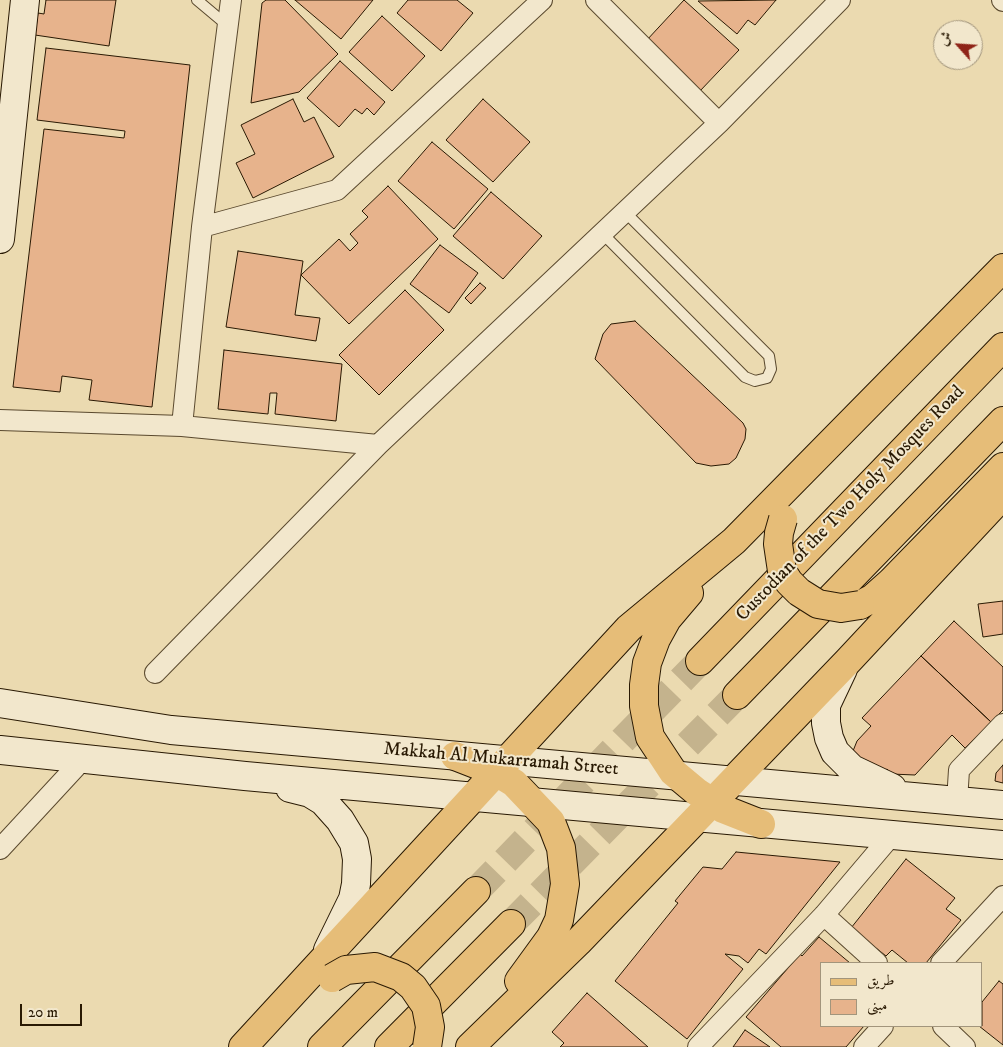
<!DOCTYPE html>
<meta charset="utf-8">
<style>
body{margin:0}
#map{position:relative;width:1003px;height:1047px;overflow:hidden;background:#ebdab0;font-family:"IM FELL DW Pica",Amiri,serif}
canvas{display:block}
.legend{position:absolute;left:820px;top:962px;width:162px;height:65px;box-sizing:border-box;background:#f2e7cc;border:1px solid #a2957c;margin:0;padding:6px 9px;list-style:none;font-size:15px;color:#291903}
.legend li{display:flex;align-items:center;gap:10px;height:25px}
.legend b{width:25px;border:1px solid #a2957c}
.north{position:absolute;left:933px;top:20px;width:50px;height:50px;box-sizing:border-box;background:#f2e7cc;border:1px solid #a2957c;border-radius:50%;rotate:296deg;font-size:14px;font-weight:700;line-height:20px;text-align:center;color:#291903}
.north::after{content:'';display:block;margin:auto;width:18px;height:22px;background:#8f2418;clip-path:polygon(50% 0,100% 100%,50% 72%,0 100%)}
.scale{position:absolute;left:20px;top:1004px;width:62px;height:22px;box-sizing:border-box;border:2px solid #291903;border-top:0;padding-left:6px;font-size:15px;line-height:18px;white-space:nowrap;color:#291903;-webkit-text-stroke:4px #f2e7cc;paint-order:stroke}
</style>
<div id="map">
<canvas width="1003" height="1047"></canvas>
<ul class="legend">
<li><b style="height:6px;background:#e6bd78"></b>طريق</li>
<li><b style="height:14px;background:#e7b38c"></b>مبنى</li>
</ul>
<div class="north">ش</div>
<div class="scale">20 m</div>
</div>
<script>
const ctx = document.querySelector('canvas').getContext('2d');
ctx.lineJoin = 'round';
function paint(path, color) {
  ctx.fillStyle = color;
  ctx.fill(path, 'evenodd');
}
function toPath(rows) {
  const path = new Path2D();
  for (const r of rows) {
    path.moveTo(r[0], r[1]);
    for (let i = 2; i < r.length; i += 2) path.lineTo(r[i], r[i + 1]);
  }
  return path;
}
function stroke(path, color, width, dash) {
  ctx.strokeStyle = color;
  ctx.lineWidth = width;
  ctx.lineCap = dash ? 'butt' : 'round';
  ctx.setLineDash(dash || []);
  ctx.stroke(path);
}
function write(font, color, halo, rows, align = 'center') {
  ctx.font = font + ' "IM FELL DW Pica",serif';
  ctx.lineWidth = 4;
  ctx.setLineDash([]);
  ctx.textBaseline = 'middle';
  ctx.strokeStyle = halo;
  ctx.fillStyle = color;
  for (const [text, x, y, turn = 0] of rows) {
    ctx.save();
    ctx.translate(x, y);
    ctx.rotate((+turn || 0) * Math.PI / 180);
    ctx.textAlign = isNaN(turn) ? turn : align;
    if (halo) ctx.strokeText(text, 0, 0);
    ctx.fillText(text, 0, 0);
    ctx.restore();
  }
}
const building = toPath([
 [46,0,116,0,109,46,35,35,38,13,44,14,46,0],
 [266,0,285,0,338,54,299,92,251,103,262,3,266,0],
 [295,0,373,0,341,39,295,0],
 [408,0,457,0,473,13,441,51,397,13,408,0],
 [684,0,739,50,699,92,646,41,684,0],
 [776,0,755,25,748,20,737,34,698,1,776,0],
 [382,16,425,56,392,91,349,52,382,16],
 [46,48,190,65,152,407,89,400,92,380,62,376,60,392,13,387,44,129,124,138,125,131,37,120,46,48],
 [340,61,385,102,374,115,367,108,362,114,355,109,339,127,307,98,340,61],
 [293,99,304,122,314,117,334,157,253,198,236,163,255,154,241,125,293,99],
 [483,99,530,142,493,182,446,140,483,99],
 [432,142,488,189,454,229,398,181,432,142],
 [388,186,438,239,349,324,301,275,339,239,350,251,358,243,350,234,368,217,362,211,388,186],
 [491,192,542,236,503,279,453,236,491,192],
 [440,245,478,273,449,313,410,284,440,245],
 [238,251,303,261,295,315,320,318,316,341,226,327,238,251],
 [480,283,486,288,471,304,465,298,480,283],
 [405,290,444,330,379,395,339,355,405,290],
 [635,321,743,423,746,429,745,439,736,458,729,464,711,466,696,463,595,359,603,334,611,324,635,321],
 [224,350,342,364,336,421,275,414,277,393,270,393,268,414,218,409,224,350],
 [1003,601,1003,634,983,637,978,604,1003,601],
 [954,621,1003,667,1003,710,991,722,921,656,954,621],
 [921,656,991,722,965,748,952,735,915,775,891,774,887,769,882,773,851,756,857,741,871,726,862,718,921,656],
 [1003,765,1003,783,995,781,996,773,1003,765],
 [736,852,840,862,766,954,759,949,748,963,739,956,725,954,743,969,687,1039,615,981,678,903,675,901,703,867,722,869,736,852],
 [906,859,955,898,946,909,961,920,926,963,908,963,892,950,886,956,851,928,906,859],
 [819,937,850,963,822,963,822,1026,864,1026,846,1047,781,1047,746,1017,800,954,802,956,819,937],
 [999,981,1003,984,1003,1045,979,1026,982,1026,982,1002,999,981],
 [587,993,648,1047,560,1047,564,1043,552,1032,587,993],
 [745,1030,770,1047,733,1047,745,1030]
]);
const highwayTunnel = toPath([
 [476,891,700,661],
 [511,924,737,695]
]);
const lane = toPath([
 [197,0,228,26],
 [602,233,745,377,755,381,767,378,771,369,769,356,625,212]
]);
const street = toPath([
 [596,0,719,123],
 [1002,0,1003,1],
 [202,227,337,190,542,0],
 [0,420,182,426,378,445,719,123,840,0],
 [182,426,202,227,231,0],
 [155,673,378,445],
 [957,801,959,770,1003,724],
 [0,849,85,757],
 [824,915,877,963],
 [941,963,1003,896],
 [943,1026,965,1047],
 [698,1047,824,915,891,836],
 [864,1047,883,1026]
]);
const secondary = toPath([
 [0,239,25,0],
 [843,669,826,705,826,723,829,738,835,752,852,769,892,788],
 [0,703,171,730,1003,805],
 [0,750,245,776,1003,845],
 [290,788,310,793,323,801,340,820,354,843,357,859,356,884,353,899,328,950]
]);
const primary = toPath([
 [689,593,667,619,656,639,647,663,644,685,644,706,650,737,673,772,697,792,723,809,761,824],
 [860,605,873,598,891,582,1003,467],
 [455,756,496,772,514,783,551,822,561,848,565,884,559,920,551,937,519,981],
 [243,1047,629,628,734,541,1003,268],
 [470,1047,578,942,848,661,1003,495]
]);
const highway = toPath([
 [700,661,1003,347],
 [737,695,1003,421],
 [322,1047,476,891],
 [389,1047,511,924]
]);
const primaryBridge = toPath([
 [783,519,779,533,778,544,782,571,789,582,799,592,818,604,841,608,860,605],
 [332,978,346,970,375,967,401,977,413,987,426,1006,430,1027,427,1047]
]);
const streetNames = [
 ["Custodian of the Two Holy Mosques Road",851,504,-46],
 ["Makkah Al Mukarramah Street",501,760,5]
];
paint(building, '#e7b38c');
stroke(building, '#291903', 1);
stroke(highwayTunnel, '#c4b38d', 28, [28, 14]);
stroke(lane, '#5a492e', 12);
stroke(street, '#5a492e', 22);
stroke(secondary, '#291903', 30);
stroke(primary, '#291903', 30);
stroke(highway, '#291903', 30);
stroke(lane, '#f2e7cc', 10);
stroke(street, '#f2e7cc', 20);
stroke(secondary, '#f2e7cc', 28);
stroke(primary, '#e6bd78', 28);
stroke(highway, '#e6bd78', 28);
stroke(primaryBridge, '#291903', 30, []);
stroke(primaryBridge, '#e6bd78', 28);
write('19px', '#291903', '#f2e7cc', streetNames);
</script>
